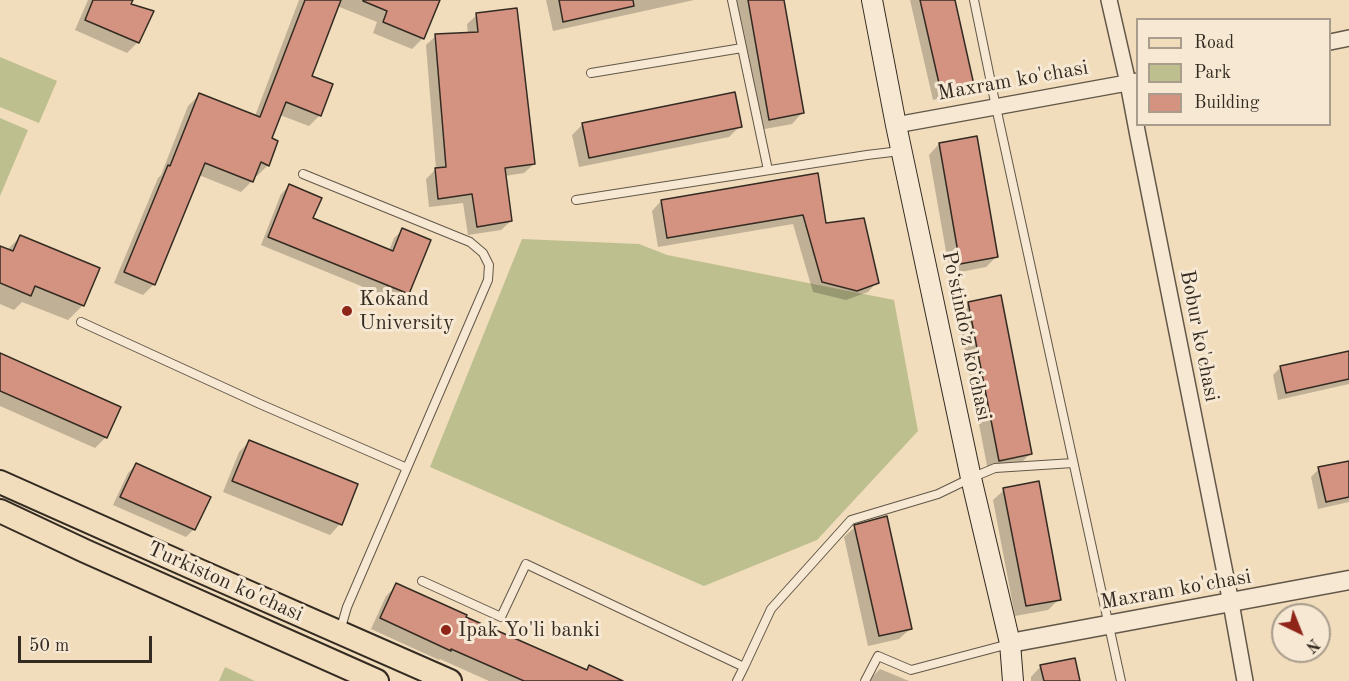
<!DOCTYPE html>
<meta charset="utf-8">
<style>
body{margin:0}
#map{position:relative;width:1349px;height:681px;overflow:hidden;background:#f1dcbc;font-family:"Old Standard TT",serif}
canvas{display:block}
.legend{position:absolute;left:1136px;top:18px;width:195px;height:108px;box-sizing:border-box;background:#f6e8d3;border:2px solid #a89c8c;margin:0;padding:8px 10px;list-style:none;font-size:18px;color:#332b21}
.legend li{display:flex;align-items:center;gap:12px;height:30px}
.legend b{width:30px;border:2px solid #a89c8c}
.north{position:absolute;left:1271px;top:603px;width:60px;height:60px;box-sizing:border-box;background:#f6e8d3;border:2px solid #a89c8c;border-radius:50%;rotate:137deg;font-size:16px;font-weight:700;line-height:24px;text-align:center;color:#332b21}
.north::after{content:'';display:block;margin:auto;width:21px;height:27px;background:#8f2418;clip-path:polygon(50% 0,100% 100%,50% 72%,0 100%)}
.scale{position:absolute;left:18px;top:636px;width:134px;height:27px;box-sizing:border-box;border:3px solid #332b21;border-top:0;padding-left:8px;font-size:18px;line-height:21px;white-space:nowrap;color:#332b21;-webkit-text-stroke:4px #f6e8d3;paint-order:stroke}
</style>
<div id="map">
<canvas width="1349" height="681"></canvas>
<ul class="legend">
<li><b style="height:8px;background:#f1dcbc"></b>Road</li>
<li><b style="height:16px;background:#bebf8e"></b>Park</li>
<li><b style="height:16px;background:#d39380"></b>Building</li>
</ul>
<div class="north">N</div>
<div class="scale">50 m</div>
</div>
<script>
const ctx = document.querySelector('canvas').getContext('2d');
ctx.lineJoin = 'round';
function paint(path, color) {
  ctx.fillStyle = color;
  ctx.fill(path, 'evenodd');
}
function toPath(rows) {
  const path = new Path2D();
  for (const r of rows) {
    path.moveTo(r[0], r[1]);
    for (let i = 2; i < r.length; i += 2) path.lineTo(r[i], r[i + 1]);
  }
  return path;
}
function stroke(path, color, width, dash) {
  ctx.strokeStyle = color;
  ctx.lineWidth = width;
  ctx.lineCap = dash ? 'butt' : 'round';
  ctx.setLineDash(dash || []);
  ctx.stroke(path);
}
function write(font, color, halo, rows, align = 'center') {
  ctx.font = font + ' "Old Standard TT",serif';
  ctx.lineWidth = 6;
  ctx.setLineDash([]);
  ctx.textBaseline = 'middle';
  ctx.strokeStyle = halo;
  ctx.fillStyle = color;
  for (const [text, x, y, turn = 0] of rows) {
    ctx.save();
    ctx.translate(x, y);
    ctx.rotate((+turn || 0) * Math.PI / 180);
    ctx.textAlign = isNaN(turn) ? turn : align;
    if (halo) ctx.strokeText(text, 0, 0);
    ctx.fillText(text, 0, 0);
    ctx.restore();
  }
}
const green = toPath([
 [0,57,57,81,39,123,0,107],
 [0,118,28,130,0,196],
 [522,239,639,244,667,255,894,300,918,431,817,540,704,586,430,467],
 [225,667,255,681,219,681]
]);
const shadow = toPath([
 [88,0,131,0,129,5,152,12,138,42,127,53,75,30],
 [299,0,435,0,423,38,412,49,373,33,377,22,337,6,310,76,320,115,309,126,280,115,270,139,268,165,257,176,254,175,252,181,241,192,199,175,154,284,143,295,114,283,158,178,161,175,188,106,199,95,255,116],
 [546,0,694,0,553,31],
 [736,0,782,0,802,113,792,124,759,130],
 [910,0,953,0,973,84,965,92,933,100],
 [477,15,534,164,524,173,505,176,511,221,501,230,468,235,463,203,429,207,426,179,436,169,426,45,436,36,468,34,467,24],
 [583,124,740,126,729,137,579,167,572,135],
 [939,144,997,256,986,267,950,274,929,155],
 [817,175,825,225,877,282,868,292,846,300,813,292,793,224,658,247,652,211,661,201],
 [289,186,311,219,389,251,394,238,403,230,408,293,400,302,261,245,281,194],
 [20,237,83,305,68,320,22,302,14,310,0,304,0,247,7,250],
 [968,303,1030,454,1020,464,988,471,958,314],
 [1349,352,1349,384,1278,400,1273,375,1281,367],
 [0,355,119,408,105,438,95,448,0,406],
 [249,442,357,485,340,524,330,535,223,492,239,452],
 [1349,462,1349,502,1318,509,1311,477,1319,469],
 [136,465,194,529,186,537,113,505,128,473],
 [1004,490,1059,599,1048,610,1015,616,993,500],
 [855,527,910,629,899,639,868,646,844,537],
 [397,585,464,617,585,671,589,667,620,681,489,681,440,659,439,660,371,629,386,596],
 [1041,666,1078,681,1031,681,1031,677],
 [880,669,909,681,868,681]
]);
const building = toPath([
 [93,0,133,0,131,4,154,11,139,43,85,20,93,0],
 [305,0,341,0,312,76,333,84,321,116,286,102,272,138,278,141,269,166,261,162,253,182,205,163,155,285,124,272,168,165,170,166,199,93,260,117,305,0],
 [363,0,440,0,424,39,383,22,387,11,363,1,363,0],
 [559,0,633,0,634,6,563,22,559,0],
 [748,0,784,0,804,113,769,120,748,0],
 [920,0,955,0,974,85,941,92,920,0],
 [517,8,535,164,505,168,512,221,477,227,472,194,438,199,435,168,446,167,435,34,478,32,476,13,517,8],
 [735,92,742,127,589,158,582,123,735,92],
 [977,136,998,257,960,264,939,143,977,136],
 [818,173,826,223,864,218,879,283,857,291,822,282,803,215,667,238,661,200,818,173],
 [289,184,322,198,313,218,393,251,402,228,431,240,409,294,268,237,289,184],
 [20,235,100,268,84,306,35,286,31,296,0,283,0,246,13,251,20,235],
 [1001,295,1032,454,999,461,968,302,1001,295],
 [1349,351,1349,379,1286,393,1280,366,1349,351],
 [0,353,121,407,107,438,0,391,0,353],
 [249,440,358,484,342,525,232,481,249,440],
 [1349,461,1349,497,1326,502,1318,467,1349,461],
 [136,463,211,497,195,530,120,497,136,463],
 [1039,481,1061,600,1026,606,1003,488,1039,481],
 [887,516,912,629,879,636,854,525,887,516],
 [396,583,467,615,466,617,587,670,589,665,623,681,524,681,451,649,451,651,380,618,396,583],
 [1075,658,1080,681,1044,681,1040,665,1075,658]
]);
const service = toPath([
 [732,0,768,170],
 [974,0,996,107,1121,681],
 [591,73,742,48],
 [303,174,470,242,483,253,489,265,488,280,347,607,340,631],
 [576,200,867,155,900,151],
 [81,322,260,404,407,468],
 [422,581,501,617,526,564,744,667,771,609,851,520,938,494,971,478,995,468,1073,463],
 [737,681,744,667],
 [865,681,878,656,911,670,1009,644]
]);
const minor = toPath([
 [1109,0,1128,83,1138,136,1231,603,1245,681],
 [1330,42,1349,38],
 [896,125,1138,81]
]);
const tertiary = toPath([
 [1010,643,1349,580]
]);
const secondary = toPath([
 [872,0,896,125,971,478,1010,643,1013,681]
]);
const primary = toPath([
 [0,482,193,568,450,681],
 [0,511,85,551,377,681]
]);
const markers = [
 [347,311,6,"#8f2418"],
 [446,630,6,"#8f2418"]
];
const streetNames = [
 ["Maxram ko'chasi",1013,81,-10],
 ["Poʻstindoʻz koʻchasi",966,336,78],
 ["Bobur ko'chasi",1199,336,79],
 ["Turkiston ko'chasi",225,582,24],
 ["Maxram ko'chasi",1176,590,-10]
];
const poiNames = [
 ["Kokand",359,299],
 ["University",359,323],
 ["Ipak Yo'li banki",458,630]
];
paint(green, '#bebf8e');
paint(shadow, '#0003');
paint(building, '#d39380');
stroke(building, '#332b21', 1.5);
stroke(service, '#625748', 10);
stroke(minor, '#625748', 18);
stroke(tertiary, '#625748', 21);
stroke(secondary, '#332b21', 22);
stroke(primary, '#332b21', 26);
stroke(service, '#f6e8d3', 8);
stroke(minor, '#f6e8d3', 15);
stroke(tertiary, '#f6e8d3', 18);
stroke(secondary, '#f6e8d3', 20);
stroke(primary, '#f1dcbc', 22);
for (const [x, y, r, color] of markers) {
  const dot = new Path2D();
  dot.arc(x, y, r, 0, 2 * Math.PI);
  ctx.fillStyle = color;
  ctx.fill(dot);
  stroke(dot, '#f6e8d3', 2);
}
write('21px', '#332b21', '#f6e8d3', streetNames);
write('21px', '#332b21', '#f6e8d3', poiNames, 'left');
</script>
